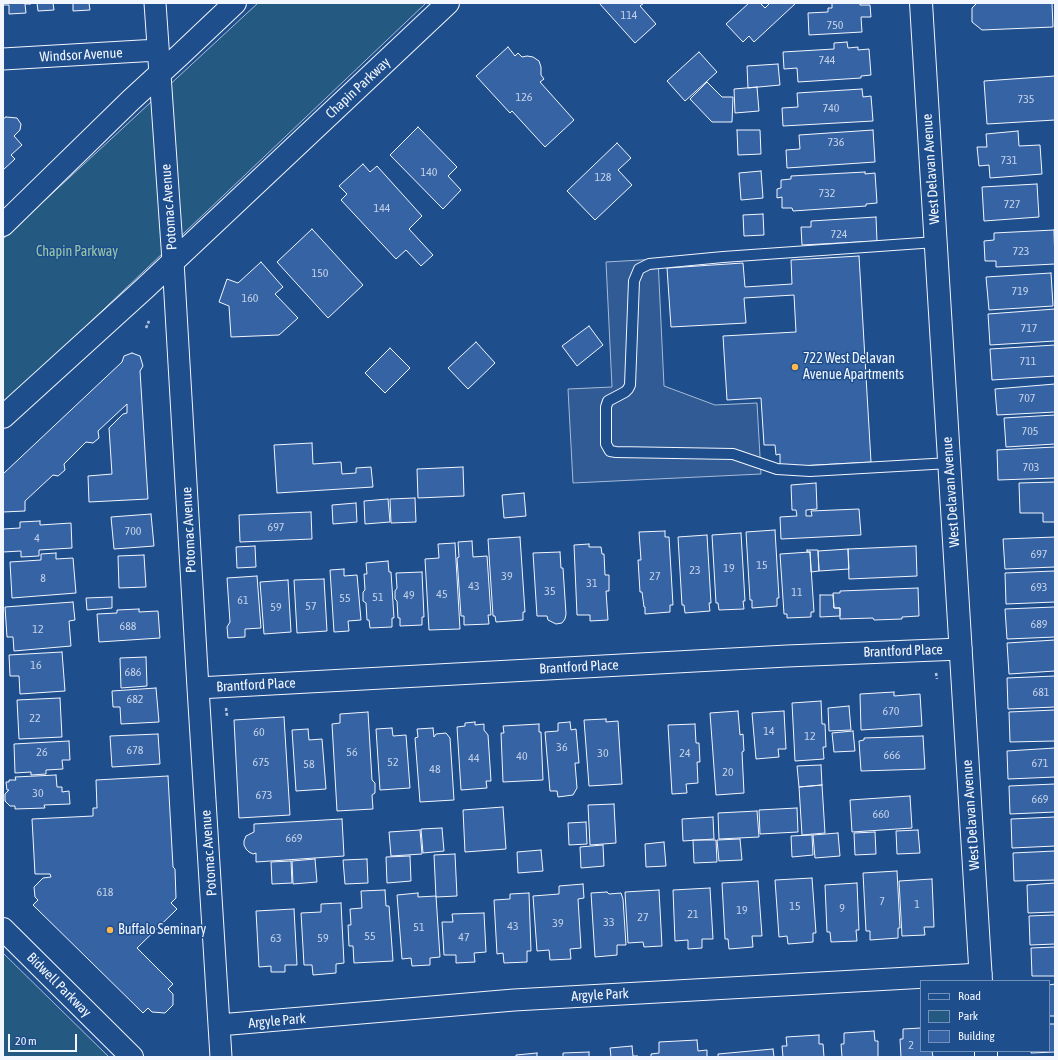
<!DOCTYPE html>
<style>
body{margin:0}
#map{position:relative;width:1058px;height:1060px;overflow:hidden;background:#1f4e8c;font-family:"Asap Condensed",sans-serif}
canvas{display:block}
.frame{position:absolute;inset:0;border:4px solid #f2f6ff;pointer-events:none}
.legend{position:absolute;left:920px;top:980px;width:130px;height:72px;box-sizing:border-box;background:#1f4e8c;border:1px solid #7391ba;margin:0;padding:5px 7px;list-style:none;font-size:12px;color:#f2f6ff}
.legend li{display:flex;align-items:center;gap:8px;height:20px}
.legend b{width:20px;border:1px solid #7391ba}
.scale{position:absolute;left:8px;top:1034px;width:69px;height:18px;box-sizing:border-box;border:2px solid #f2f6ff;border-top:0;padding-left:5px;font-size:12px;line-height:14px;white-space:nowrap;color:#f2f6ff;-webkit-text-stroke:3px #1f4e8c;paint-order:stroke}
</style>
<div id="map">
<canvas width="1058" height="1060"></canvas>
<div class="frame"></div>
<ul class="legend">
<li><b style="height:5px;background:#1f4e8c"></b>Road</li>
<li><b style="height:11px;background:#245a82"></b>Park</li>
<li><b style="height:11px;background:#3563a3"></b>Building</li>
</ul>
<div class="scale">20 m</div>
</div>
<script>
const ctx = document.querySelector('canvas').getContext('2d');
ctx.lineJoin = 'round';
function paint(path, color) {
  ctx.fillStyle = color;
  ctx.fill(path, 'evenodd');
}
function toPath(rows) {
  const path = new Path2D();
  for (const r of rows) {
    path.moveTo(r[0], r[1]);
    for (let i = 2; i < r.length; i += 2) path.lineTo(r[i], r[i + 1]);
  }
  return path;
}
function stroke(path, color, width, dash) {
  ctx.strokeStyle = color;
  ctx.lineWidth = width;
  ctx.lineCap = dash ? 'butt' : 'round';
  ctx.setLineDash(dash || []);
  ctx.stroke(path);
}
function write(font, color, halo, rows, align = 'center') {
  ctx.font = font + ' "Asap Condensed",sans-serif';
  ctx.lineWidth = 3;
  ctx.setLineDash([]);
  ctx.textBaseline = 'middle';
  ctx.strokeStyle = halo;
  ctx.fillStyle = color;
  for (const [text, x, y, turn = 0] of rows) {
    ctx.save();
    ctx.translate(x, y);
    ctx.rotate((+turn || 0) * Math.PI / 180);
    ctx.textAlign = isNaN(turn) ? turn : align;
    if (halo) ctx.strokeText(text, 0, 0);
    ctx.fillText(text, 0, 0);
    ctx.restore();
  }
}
const green = toPath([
 [258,3,426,3,3,405,3,239,258,3],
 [3,953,109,1057,3,1057,3,953]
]);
const parking = toPath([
 [658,259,664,386,715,405,757,403,761,474,573,483,568,389,612,387,606,262,658,259]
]);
const building = toPath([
 [3,3,31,3,31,4,25,4,26,13,9,14,9,5,3,5,3,3],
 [35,3,53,3,54,10,38,11,37,3,35,3],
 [71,3,89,3,90,10,73,11,73,3,71,3],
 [599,3,644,3,640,6,656,24,635,43,599,3],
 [749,3,760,3,765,8,770,3,796,3,754,42,749,36,743,42,726,24,749,3],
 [832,3,860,3,860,5,870,5,871,17,861,17,862,32,809,35,808,13,828,12,828,8,832,8,832,3],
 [977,3,1052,3,1053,27,982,30,972,22,972,8,977,3],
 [847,42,848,48,858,47,858,50,869,49,871,75,861,76,861,78,798,82,797,68,784,69,783,52,834,49,834,43,847,42],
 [508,47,515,56,518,53,522,57,527,56,533,57,539,61,541,67,541,75,544,79,540,82,574,120,545,147,512,111,510,113,476,76,508,47],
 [699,52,717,72,685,101,667,81,699,52],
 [778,64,780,85,748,88,747,66,778,64],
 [1055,76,1055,120,987,124,984,81,1055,76],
 [707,82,722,97,733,97,732,122,712,122,690,99,707,82],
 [757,87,759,111,735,113,734,89,757,87],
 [862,89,863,97,871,96,873,121,783,126,782,108,798,107,797,93,862,89],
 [6,117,17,118,21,124,20,130,14,136,22,145,11,155,15,159,3,170,3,119,6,117],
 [418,127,457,167,448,176,461,190,443,209,390,155,418,127],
 [737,130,760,130,761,154,738,155,737,130],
 [873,130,875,162,787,168,786,150,800,149,799,135,873,130],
 [1018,131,1019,146,1040,145,1042,174,990,178,989,165,979,166,977,147,987,147,986,134,1018,131],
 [617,143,631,158,618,170,632,185,595,220,567,191,617,143],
 [363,164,370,172,377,166,422,216,409,229,433,255,421,266,406,250,396,259,341,200,347,194,339,186,363,164],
 [761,171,763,198,741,200,739,173,761,171],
 [865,172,865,174,875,173,877,203,866,204,866,206,793,211,792,208,782,208,782,197,777,198,777,189,781,188,781,180,791,179,791,176,865,172],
 [1037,184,1039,217,984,221,982,187,1037,184],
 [763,214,764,235,744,236,743,215,763,214],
 [876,217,877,241,802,245,801,227,811,227,811,221,876,217],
 [312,229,363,285,328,318,277,262,312,229],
 [1054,230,1055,264,996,267,996,261,985,261,984,241,994,240,994,233,1054,230],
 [859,256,871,462,780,467,780,454,776,455,775,445,764,445,761,398,727,400,723,336,796,332,794,295,744,298,746,323,671,327,667,268,743,263,745,287,792,284,791,260,859,256],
 [261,262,283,287,275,294,298,318,279,335,231,337,229,306,219,302,227,279,238,283,261,262],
 [1051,273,1053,306,989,310,986,277,1051,273],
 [1055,309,1055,341,990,345,988,314,1055,309],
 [589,326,603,345,577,366,562,346,589,326],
 [476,342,495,363,468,389,448,368,476,342],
 [1055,345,1055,376,992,380,990,349,1055,345],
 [390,348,410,368,385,393,365,373,390,348],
 [132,353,140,356,143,366,140,371,148,499,89,502,88,476,112,474,109,428,123,414,127,413,127,404,98,431,99,438,93,443,86,442,64,464,65,470,58,476,53,475,25,501,25,511,3,512,3,474,122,362,124,356,132,353],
 [1055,384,1055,412,997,415,995,389,1055,384],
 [1055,415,1055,444,1006,447,1004,418,1055,415],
 [312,443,313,464,341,462,342,474,356,473,356,468,371,467,373,487,277,493,274,445,312,443],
 [1055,447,1055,478,998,480,997,450,1055,447],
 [463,467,464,496,418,498,417,469,463,467],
 [1055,482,1055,522,1043,522,1043,513,1020,513,1019,483,1055,482],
 [816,483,817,509,806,510,806,516,812,516,811,511,859,509,861,535,781,539,780,517,797,516,796,510,792,510,791,485,816,483],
 [524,493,526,516,504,518,502,495,524,493],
 [415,498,416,522,391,523,390,499,415,498],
 [388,499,390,522,365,524,364,501,388,499],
 [356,503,357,522,333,524,332,505,356,503],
 [311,512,312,539,240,542,239,515,311,512],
 [151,514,154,546,114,549,111,517,151,514],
 [40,521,40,525,71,523,72,548,39,550,39,556,21,557,21,551,3,552,3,529,20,528,20,522,40,521],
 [775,530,779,598,777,598,777,606,752,608,752,600,750,600,746,532,775,530],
 [665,531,665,537,669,537,673,605,670,605,670,612,645,614,645,607,644,607,642,592,640,592,638,560,641,560,639,532,665,531],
 [741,533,745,601,743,601,744,609,719,610,718,603,716,603,712,535,741,533],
 [707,535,711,603,709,603,710,611,685,613,684,605,682,605,678,537,707,535],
 [520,537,525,612,523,612,523,620,496,622,495,616,493,616,488,539,520,537],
 [1055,537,1055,567,1005,569,1003,539,1055,537],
 [472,541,473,557,487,556,491,615,488,615,489,624,464,625,464,616,461,616,457,558,459,557,458,542,472,541],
 [455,543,460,629,429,630,425,559,439,558,438,544,455,543],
 [589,544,589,547,601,547,602,554,604,554,605,575,609,575,609,591,606,591,608,620,590,621,590,615,577,615,574,545,589,544],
 [255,546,256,567,237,568,236,547,255,546],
 [916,546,917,576,849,579,848,549,916,546],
 [848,549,849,569,819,571,818,551,848,549],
 [807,550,818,550,819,571,811,572,810,552,807,552,807,550],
 [560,552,561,568,563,568,566,614,565,619,562,623,556,624,548,620,547,616,537,616,533,553,560,552],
 [810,552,814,612,811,612,811,617,787,618,787,614,784,614,780,554,810,552],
 [56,553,56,559,73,558,76,593,12,598,10,562,41,560,41,554,56,553],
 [144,555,146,587,119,588,118,556,144,555],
 [388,561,389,572,391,572,394,618,392,618,392,627,370,628,369,620,367,620,366,603,363,601,363,592,365,590,364,574,367,574,366,563,388,561],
 [344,569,344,576,357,575,361,620,348,621,349,631,334,632,330,570,344,569],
 [1055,571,1055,602,1006,604,1005,573,1055,571],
 [422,572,424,617,422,617,422,625,400,626,400,618,398,618,397,601,395,599,395,591,397,588,396,573,422,572],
 [257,576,261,628,245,629,245,637,228,638,227,627,230,622,227,578,257,576],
 [324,579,327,631,297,633,294,580,324,579],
 [288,580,291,632,264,634,260,582,288,580],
 [918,588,919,616,902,617,902,619,874,620,873,618,840,619,840,608,834,608,833,593,840,593,840,591,918,588],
 [820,595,833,595,834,608,840,608,840,616,820,617,820,595],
 [112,597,112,608,87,610,86,598,112,597],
 [73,602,75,620,69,621,71,646,14,651,13,637,7,637,5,607,73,602],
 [1055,607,1055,637,1007,639,1005,609,1055,607],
 [139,609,139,612,158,611,160,638,99,642,97,614,117,613,117,610,139,609],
 [1055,640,1055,671,1009,674,1007,643,1055,640],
 [62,652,65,691,20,694,19,676,10,676,9,655,62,652],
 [146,657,147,686,121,688,120,658,146,657],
 [1055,676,1055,707,1008,709,1007,678,1055,676],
 [156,688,159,722,121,724,120,707,113,707,112,691,156,688],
 [894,692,894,696,920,694,922,726,861,730,860,694,894,692],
 [60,698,62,737,19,739,17,700,60,698],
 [821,701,822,724,825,724,826,747,823,747,824,759,795,761,792,703,821,701],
 [849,706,851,730,829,731,828,708,849,706],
 [1055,710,1055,741,1010,742,1009,712,1055,710],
 [738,711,740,735,743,734,744,751,742,752,744,793,716,795,710,713,738,711],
 [784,711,786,749,778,749,779,757,756,759,752,713,784,711],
 [368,712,372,780,375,783,375,793,372,795,373,809,337,811,332,724,340,723,340,714,368,712],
 [284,717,290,815,239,818,234,720,284,717],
 [606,719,606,722,618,721,622,784,589,786,584,720,606,719],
 [475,722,475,725,484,724,484,730,488,735,491,781,486,781,487,788,461,790,457,727,465,726,465,723,475,722],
 [570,722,571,730,576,729,579,763,575,763,577,788,573,795,558,797,557,791,550,791,545,732,558,731,558,723,570,722],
 [539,724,539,732,541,732,543,780,503,782,501,733,504,733,503,726,539,724],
 [695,724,696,743,699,743,700,762,697,762,698,783,686,784,687,793,672,794,668,725,695,724],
 [392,728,393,736,406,735,410,788,380,790,376,729,392,728],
 [433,728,434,737,436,734,446,733,450,738,454,800,420,802,415,738,418,737,417,729,433,728],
 [308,729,309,740,322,739,326,789,296,791,292,730,308,729],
 [853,731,855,751,834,752,832,733,853,731],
 [158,734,160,764,112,767,110,736,158,734],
 [923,736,925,769,861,771,859,741,864,740,864,738,923,736],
 [69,741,70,760,62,760,63,769,46,770,46,774,31,775,31,772,15,773,14,744,69,741],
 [1055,748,1055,777,1008,779,1007,751,1055,748],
 [821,765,822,785,799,787,797,766,821,765],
 [56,775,57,787,62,787,62,792,69,791,70,804,44,805,45,808,15,809,15,806,10,806,5,801,5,794,9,790,7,790,6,782,9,782,9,780,16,780,15,777,56,775],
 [168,776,173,867,175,869,176,898,171,903,177,909,137,948,173,984,168,989,173,994,173,1005,165,1013,152,1012,148,1008,143,1013,33,905,38,900,35,897,34,887,43,878,51,877,50,874,35,874,32,819,93,816,93,808,97,808,96,780,168,776],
 [1055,784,1055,812,1010,814,1009,786,1055,784],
 [822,785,825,833,802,835,799,787,822,785],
 [910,796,912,828,852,832,850,800,910,796],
 [614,804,616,843,590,845,588,805,614,804],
 [503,807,506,849,465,852,463,810,503,807],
 [797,808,798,832,760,834,759,810,797,808],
 [757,811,759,837,719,839,718,813,757,811],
 [713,817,714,839,683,841,682,819,713,817],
 [1055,817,1055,846,1012,848,1011,819,1055,817],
 [342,819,344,856,256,862,256,853,253,854,249,852,246,849,244,845,244,841,246,836,254,832,254,824,342,819],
 [586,822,587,844,569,845,568,823,586,822],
 [442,828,444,851,423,853,421,829,442,828],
 [420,830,422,854,391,856,389,832,420,830],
 [918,830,920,853,897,854,896,831,918,830],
 [875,832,876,854,855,855,854,833,875,832],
 [838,833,840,856,815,858,813,835,838,833],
 [812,835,813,855,792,857,791,836,812,835],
 [740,839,742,860,719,861,717,840,740,839],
 [693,840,716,840,717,862,694,863,693,840],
 [664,842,666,866,646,867,645,844,664,842],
 [603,845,604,866,581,868,580,847,603,845],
 [541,850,543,871,518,873,517,852,541,850],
 [1055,851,1055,880,1014,881,1013,853,1055,851],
 [455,854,457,896,436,897,434,855,455,854],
 [410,856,411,881,387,883,386,857,410,856],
 [315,859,317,882,293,884,292,861,315,859],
 [367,859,368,883,345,884,343,860,367,859],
 [291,861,292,883,272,884,271,862,291,861],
 [897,871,900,928,898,928,898,938,870,940,870,931,866,931,863,873,897,871],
 [812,878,816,933,813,933,813,942,788,944,787,936,779,937,775,880,812,878],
 [932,879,934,927,924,927,925,935,902,936,899,881,932,879],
 [758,881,762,936,752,936,753,947,729,949,728,939,725,939,722,883,758,881],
 [857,883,859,930,856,930,857,941,831,942,830,932,827,932,825,885,857,883],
 [1055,883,1055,912,1028,913,1027,885,1055,883],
 [583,884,584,898,578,899,581,948,570,949,571,959,550,960,549,950,537,951,533,896,559,894,559,886,583,884],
 [710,888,713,939,702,939,702,948,688,949,688,940,675,941,673,890,710,888],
 [385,890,386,906,389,906,393,961,354,963,353,946,349,946,348,925,351,925,350,909,362,908,361,891,385,890],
 [659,890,662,946,644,947,643,942,628,943,625,892,659,890],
 [607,892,609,894,621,893,623,899,626,945,617,945,617,955,595,957,591,893,607,892],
 [418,893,418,897,436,896,440,957,430,958,430,965,412,966,411,958,402,959,397,895,418,893],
 [529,893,531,951,527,951,527,962,504,963,503,953,497,954,494,900,510,899,510,894,529,893],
 [341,903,344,963,336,964,336,973,313,975,312,965,304,965,301,913,321,912,321,904,341,903],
 [294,909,297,965,285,965,285,972,271,972,271,966,259,967,256,911,294,909],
 [484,913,486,952,474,953,475,962,456,963,456,955,444,955,442,922,453,922,452,914,484,913],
 [1055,915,1055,944,1030,945,1029,916,1055,915],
 [1055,947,1055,976,1032,976,1031,948,1055,947],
 [1055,984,1055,1016,1049,1016,1049,985,1055,984],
 [1049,1024,1055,1024,1055,1052,1031,1053,1031,1051,1049,1051,1049,1024],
 [921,1028,921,1051,932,1051,933,1057,901,1057,900,1039,903,1039,903,1029,921,1028],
 [874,1031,875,1041,878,1041,878,1057,842,1057,841,1044,844,1044,844,1033,874,1031],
 [819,1035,819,1044,823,1044,824,1057,783,1057,782,1046,787,1046,786,1037,819,1035],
 [697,1040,698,1051,707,1050,707,1057,651,1057,651,1054,659,1053,659,1042,697,1040],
 [632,1046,633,1056,638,1056,638,1057,611,1057,610,1048,632,1046],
 [773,1049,774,1057,718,1057,718,1054,773,1049],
 [589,1052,589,1057,563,1057,563,1053,589,1052],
 [537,1053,537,1057,516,1057,516,1055,537,1053]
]);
const path = toPath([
 [146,328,149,321],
 [936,673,937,679],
 [226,708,227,716]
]);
const service = toPath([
 [936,242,723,257,649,264,639,269,634,281,630,385,628,389,625,392,608,401,606,407,606,444,610,451,616,452,733,454,777,469,810,471,950,463]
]);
const minor = toPath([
 [155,3,173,261,198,688,221,1057],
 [3,59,158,50],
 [198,688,787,656,961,649],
 [219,1025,514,1000,981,974]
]);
const tertiary = toPath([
 [921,3,981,981],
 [3,225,131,100,180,55,235,3],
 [3,417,145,288,448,3],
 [3,929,132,1057],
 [986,1051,986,1057]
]);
const markers = [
 [795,367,4,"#ffb74d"],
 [110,930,4,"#ffb74d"]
];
const numberNames = [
 ["114",629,15],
 ["750",835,25],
 ["744",827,60],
 ["126",524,97],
 ["735",1026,99],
 ["740",831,108],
 ["736",836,142],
 ["731",1009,160],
 ["140",429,172],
 ["128",603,177],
 ["732",827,193],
 ["727",1012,204],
 ["144",382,208],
 ["724",839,234],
 ["723",1021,251],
 ["150",320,273],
 ["719",1020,291],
 ["160",250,298],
 ["717",1029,328],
 ["711",1028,361],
 ["707",1027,398],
 ["705",1030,431],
 ["703",1031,467],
 ["697",276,527],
 ["700",133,531],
 ["4",37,538],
 ["697",1039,554],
 ["15",762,565],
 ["19",729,568],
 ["23",695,570],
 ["39",507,576],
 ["27",655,576],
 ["8",43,578],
 ["31",592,583],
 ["43",474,586],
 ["693",1039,587],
 ["35",550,591],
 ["11",797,592],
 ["45",442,594],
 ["49",409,595],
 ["51",378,597],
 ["55",345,598],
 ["61",243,600],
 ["57",311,606],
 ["59",276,607],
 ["689",1039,624],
 ["688",128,626],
 ["12",38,629],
 ["16",36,665],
 ["686",133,672],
 ["681",1041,692],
 ["682",135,699],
 ["670",891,711],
 ["22",35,718],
 ["14",769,731],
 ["60",259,732],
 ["12",810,736],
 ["36",562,747],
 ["678",135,750],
 ["26",42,752],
 ["56",352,752],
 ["30",603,753],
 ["24",685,753],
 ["666",892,755],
 ["40",522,756],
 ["44",474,758],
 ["675",261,762],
 ["52",393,762],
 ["671",1040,763],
 ["58",309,764],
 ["48",435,769],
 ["20",728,772],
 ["30",38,793],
 ["673",264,795],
 ["669",1040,799],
 ["660",881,814],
 ["669",294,838],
 ["618",105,892],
 ["7",882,901],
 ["1",917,904],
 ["15",795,906],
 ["9",842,908],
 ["19",742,910],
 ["21",693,914],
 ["27",643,917],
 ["33",609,922],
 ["39",558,923],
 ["43",513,926],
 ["51",419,927],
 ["55",370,936],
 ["47",464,937],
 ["63",276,938],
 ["59",323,938],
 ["2",911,1045]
];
const streetNames = [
 ["Windsor Avenue",81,55,-3],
 ["Chapin Parkway",358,88,-43],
 ["West Delavan Avenue",931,169,-94],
 ["Potomac Avenue",169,207,-94],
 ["West Delavan Avenue",951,492,-94],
 ["Potomac Avenue",189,530,-93],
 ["Brantford Place",903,651,-2],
 ["Brantford Place",579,667,-3],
 ["Brantford Place",256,685,-3],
 ["West Delavan Avenue",971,815,-94],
 ["Potomac Avenue",209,853,-94],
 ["Bidwell Parkway",59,985,45],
 ["Argyle Park",600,995,-3],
 ["Argyle Park",277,1021,-5]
];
const parkNames = [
 ["Chapin Parkway",77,252]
];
const poiNames = [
 ["722 West Delavan",803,359],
 ["Avenue Apartments",803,375],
 ["Buffalo Seminary",118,930]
];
paint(green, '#245a82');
stroke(green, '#a8bbd7', 1);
paint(parking, '#305b95');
stroke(parking, '#a8bbd7', 1);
paint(building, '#3563a3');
stroke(building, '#f2f6ff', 1);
stroke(service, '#f2f6ff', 12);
stroke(minor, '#f2f6ff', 23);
stroke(tertiary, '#f2f6ff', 24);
stroke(path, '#b3c4dc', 2.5, [3, 2]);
stroke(service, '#1f4e8c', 10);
stroke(minor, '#1f4e8c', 21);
stroke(tertiary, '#1f4e8c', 22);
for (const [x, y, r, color] of markers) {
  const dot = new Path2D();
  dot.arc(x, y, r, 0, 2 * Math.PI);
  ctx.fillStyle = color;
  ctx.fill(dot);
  stroke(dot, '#1f4e8c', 1.5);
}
write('12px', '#c3d1e8', null, numberNames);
write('14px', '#f2f6ff', '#1f4e8c', streetNames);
write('14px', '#97c8a6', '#1f4e8c', parkNames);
write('14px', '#f2f6ff', '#1f4e8c', poiNames, 'left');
</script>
